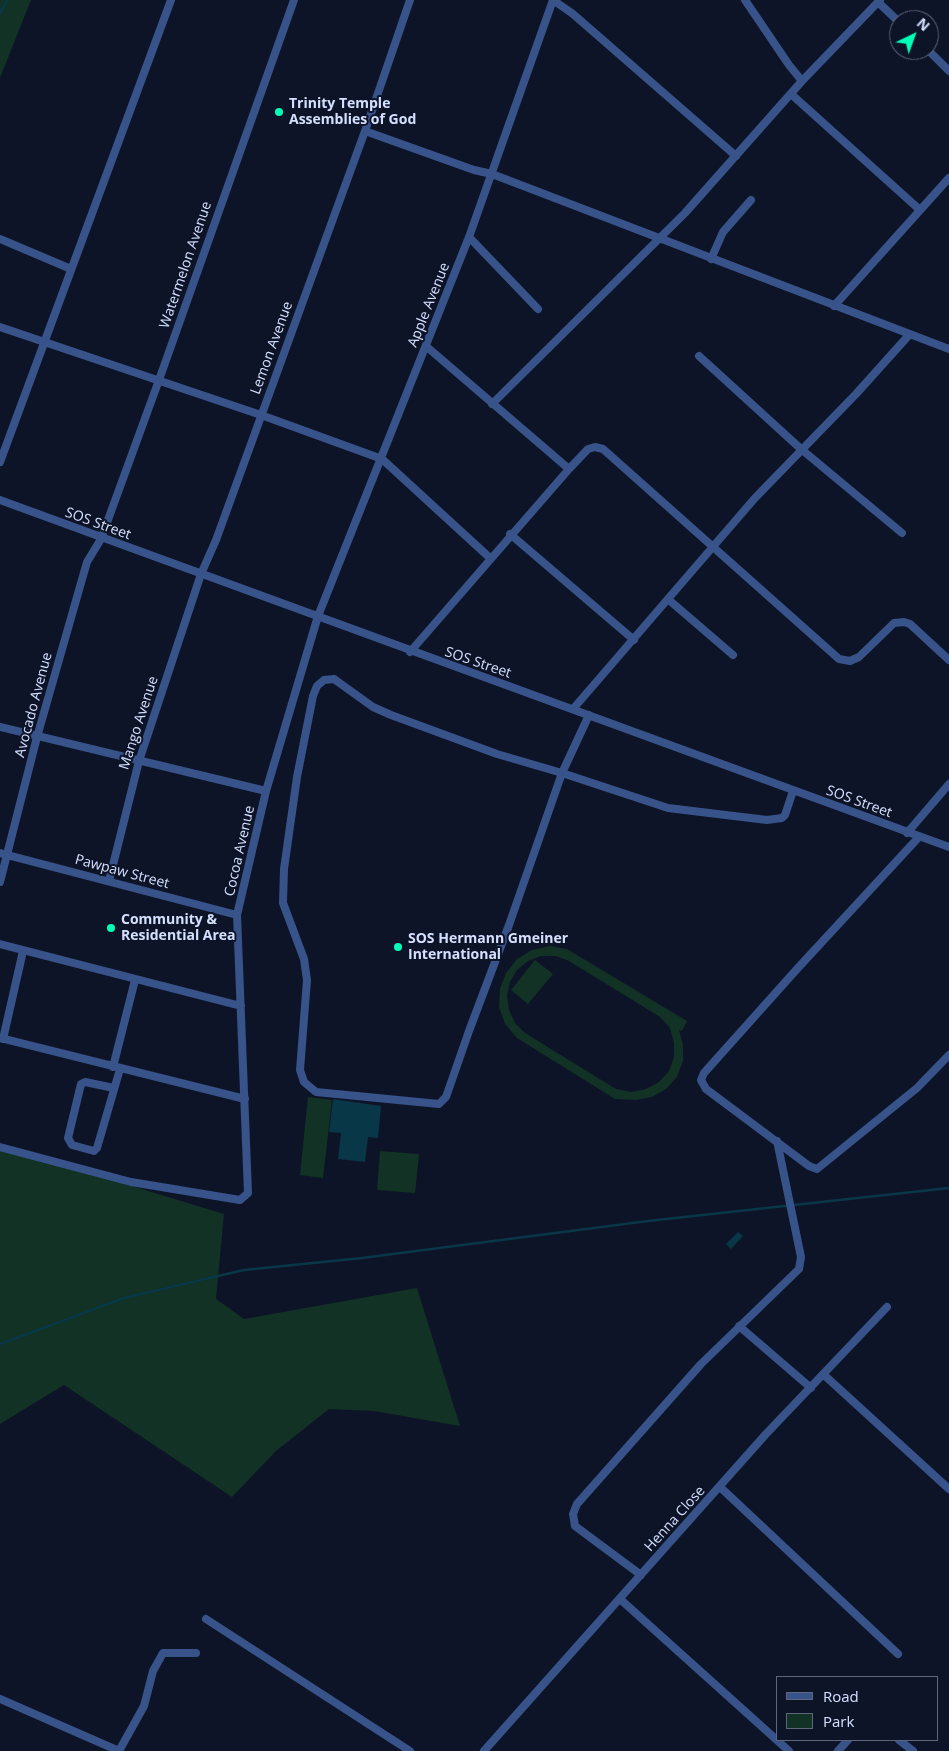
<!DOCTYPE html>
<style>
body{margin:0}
#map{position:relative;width:949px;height:1751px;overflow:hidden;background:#0e1427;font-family:"Open Sans",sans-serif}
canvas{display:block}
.legend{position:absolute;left:776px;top:1676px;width:162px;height:65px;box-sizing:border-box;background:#0e1427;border:1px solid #5e667d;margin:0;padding:6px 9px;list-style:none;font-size:15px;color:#d5e0ff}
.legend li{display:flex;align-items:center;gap:10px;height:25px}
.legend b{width:25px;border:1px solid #5e667d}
.north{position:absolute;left:889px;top:10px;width:50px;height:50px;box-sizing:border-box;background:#0e1427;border:1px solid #5e667d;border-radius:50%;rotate:42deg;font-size:14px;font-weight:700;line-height:20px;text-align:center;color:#d5e0ff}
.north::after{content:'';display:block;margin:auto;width:18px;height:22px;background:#01ffb7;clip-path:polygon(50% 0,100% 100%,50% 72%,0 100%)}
</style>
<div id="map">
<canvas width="949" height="1751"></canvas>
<ul class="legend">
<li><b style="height:6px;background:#375389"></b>Road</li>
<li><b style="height:14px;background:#113224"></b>Park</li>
</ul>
<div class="north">N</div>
</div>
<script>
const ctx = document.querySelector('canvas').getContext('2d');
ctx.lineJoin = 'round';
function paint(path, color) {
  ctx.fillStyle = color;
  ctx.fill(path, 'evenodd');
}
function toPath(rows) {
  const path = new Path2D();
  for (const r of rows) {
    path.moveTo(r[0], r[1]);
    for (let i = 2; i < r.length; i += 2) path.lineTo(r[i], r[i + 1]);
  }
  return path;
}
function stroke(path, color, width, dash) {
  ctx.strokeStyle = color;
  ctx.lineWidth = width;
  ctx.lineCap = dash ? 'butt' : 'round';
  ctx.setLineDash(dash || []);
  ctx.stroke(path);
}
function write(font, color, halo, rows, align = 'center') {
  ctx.font = font + ' "Open Sans",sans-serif';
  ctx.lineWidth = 4;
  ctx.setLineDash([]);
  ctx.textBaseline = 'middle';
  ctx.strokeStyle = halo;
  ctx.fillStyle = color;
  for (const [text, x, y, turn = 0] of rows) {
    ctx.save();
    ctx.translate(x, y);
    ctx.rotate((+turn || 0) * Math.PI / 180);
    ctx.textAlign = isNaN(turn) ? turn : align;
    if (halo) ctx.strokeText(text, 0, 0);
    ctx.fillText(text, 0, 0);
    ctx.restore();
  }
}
const green = toPath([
 [0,0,31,0,0,78],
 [550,946,567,949,687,1021,682,1031,679,1030,683,1045,683,1061,677,1077,666,1089,652,1097,636,1100,615,1099,517,1038,505,1024,499,1007,500,989,506,973,517,959,532,950],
 [541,956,556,956,569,961,660,1017,670,1028,674,1043,674,1057,669,1071,659,1082,646,1089,631,1092,616,1089,525,1033,515,1023,509,1010,507,996,510,982,517,970,528,961],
 [535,960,553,974,528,1004,511,990],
 [308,1097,332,1100,323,1178,300,1175],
 [0,1146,224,1214,216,1299,244,1319,417,1288,460,1426,374,1411,329,1409,276,1451,232,1497,64,1385,0,1424],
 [380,1151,419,1154,415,1193,377,1190]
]);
const water = toPath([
 [333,1099,381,1106,378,1138,368,1137,365,1162,338,1159,341,1133,329,1132],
 [738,1232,743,1236,731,1249,726,1244]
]);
const stream = toPath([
 [0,14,7,0],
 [0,1344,124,1298,244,1270,362,1258,648,1221,949,1188]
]);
const minor = toPath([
 [553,0,573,14,736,156],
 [745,0,789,65,802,81],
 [878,2,899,22],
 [928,50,949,71],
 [791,94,920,210],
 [365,131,474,170,492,174,949,349],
 [469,237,538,309],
 [0,239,71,269],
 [711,259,723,232,751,200],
 [834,306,949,178],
 [0,327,261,415,382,459,490,558],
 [427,347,569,469],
 [699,356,801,449,902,533],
 [492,404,685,213,802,81,880,0],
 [0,462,171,0],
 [0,500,949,847],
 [510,534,634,640],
 [669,600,733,655],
 [410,652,569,469,588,449,595,447,603,449,839,659,850,661,859,657,894,623,904,622,910,624,949,660],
 [334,679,373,707,391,715,497,754,562,773,509,925,469,1031,446,1097,439,1104,316,1092,304,1082,300,1070,307,980,304,959,283,903,284,869,297,777,313,696,317,686,324,680,334,679],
 [573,709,755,498,856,394,909,335],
 [589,715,562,773,668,808,767,820,782,818,785,815,793,791],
 [0,727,266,791],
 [907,833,949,784],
 [918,838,797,969,704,1073,701,1080,706,1089,809,1166,817,1169,917,1088,949,1055],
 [0,853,237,915],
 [109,881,139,761,201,574,216,540,365,131,410,0],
 [0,882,37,737,87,562,101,539,159,380,294,0],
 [0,944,241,1006],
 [0,1038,245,1099],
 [3,1039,23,951],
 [113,1067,135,980],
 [114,1088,85,1082,81,1084,68,1138,72,1145,94,1151,97,1148,120,1069],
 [0,1147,131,1182,240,1200,248,1193,237,915,266,791,318,616,469,237,553,0],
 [739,1326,811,1388],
 [823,1374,949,1489],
 [720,1487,898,1654],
 [641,1575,575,1526,573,1514,577,1504,701,1364,799,1269,801,1257,777,1141],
 [620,1599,789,1751],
 [206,1619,410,1751],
 [0,1699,119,1751],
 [899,1740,913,1751],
 [119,1751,144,1706,153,1671,163,1653,196,1653],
 [484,1751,766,1434,887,1307],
 [838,1751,848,1740]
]);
const markers = [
 [279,112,5,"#01ffb7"],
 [111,928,5,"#01ffb7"],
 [398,947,5,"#01ffb7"]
];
const poiNames = [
 ["Trinity Temple",289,104],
 ["Assemblies of God",289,120],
 ["Community &",121,920],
 ["Residential Area",121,936],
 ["SOS Hermann Gmeiner",408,939],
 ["International",408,955]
];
const streetNames = [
 ["Watermelon Avenue",186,265,-71],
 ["Apple Avenue",429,305,-68],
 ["Lemon Avenue",272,348,-70],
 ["SOS Street",98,524,20],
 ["SOS Street",478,663,19],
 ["Avocado Avenue",34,705,-75],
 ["Mango Avenue",139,723,-72],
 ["SOS Street",859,802,20],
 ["Cocoa Avenue",240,851,-77],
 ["Pawpaw Street",122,872,15],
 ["Henna Close",675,1519,-48]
];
paint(green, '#113224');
paint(water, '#083747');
stroke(stream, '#083747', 2.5);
stroke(minor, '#375389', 8);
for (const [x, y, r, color] of markers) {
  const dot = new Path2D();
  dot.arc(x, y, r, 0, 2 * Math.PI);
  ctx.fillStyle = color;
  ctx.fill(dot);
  stroke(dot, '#0e1427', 2);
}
write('bold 14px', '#d5e0ff', '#0e1427', poiNames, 'left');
write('14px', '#d5e0ff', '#0e1427', streetNames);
</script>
